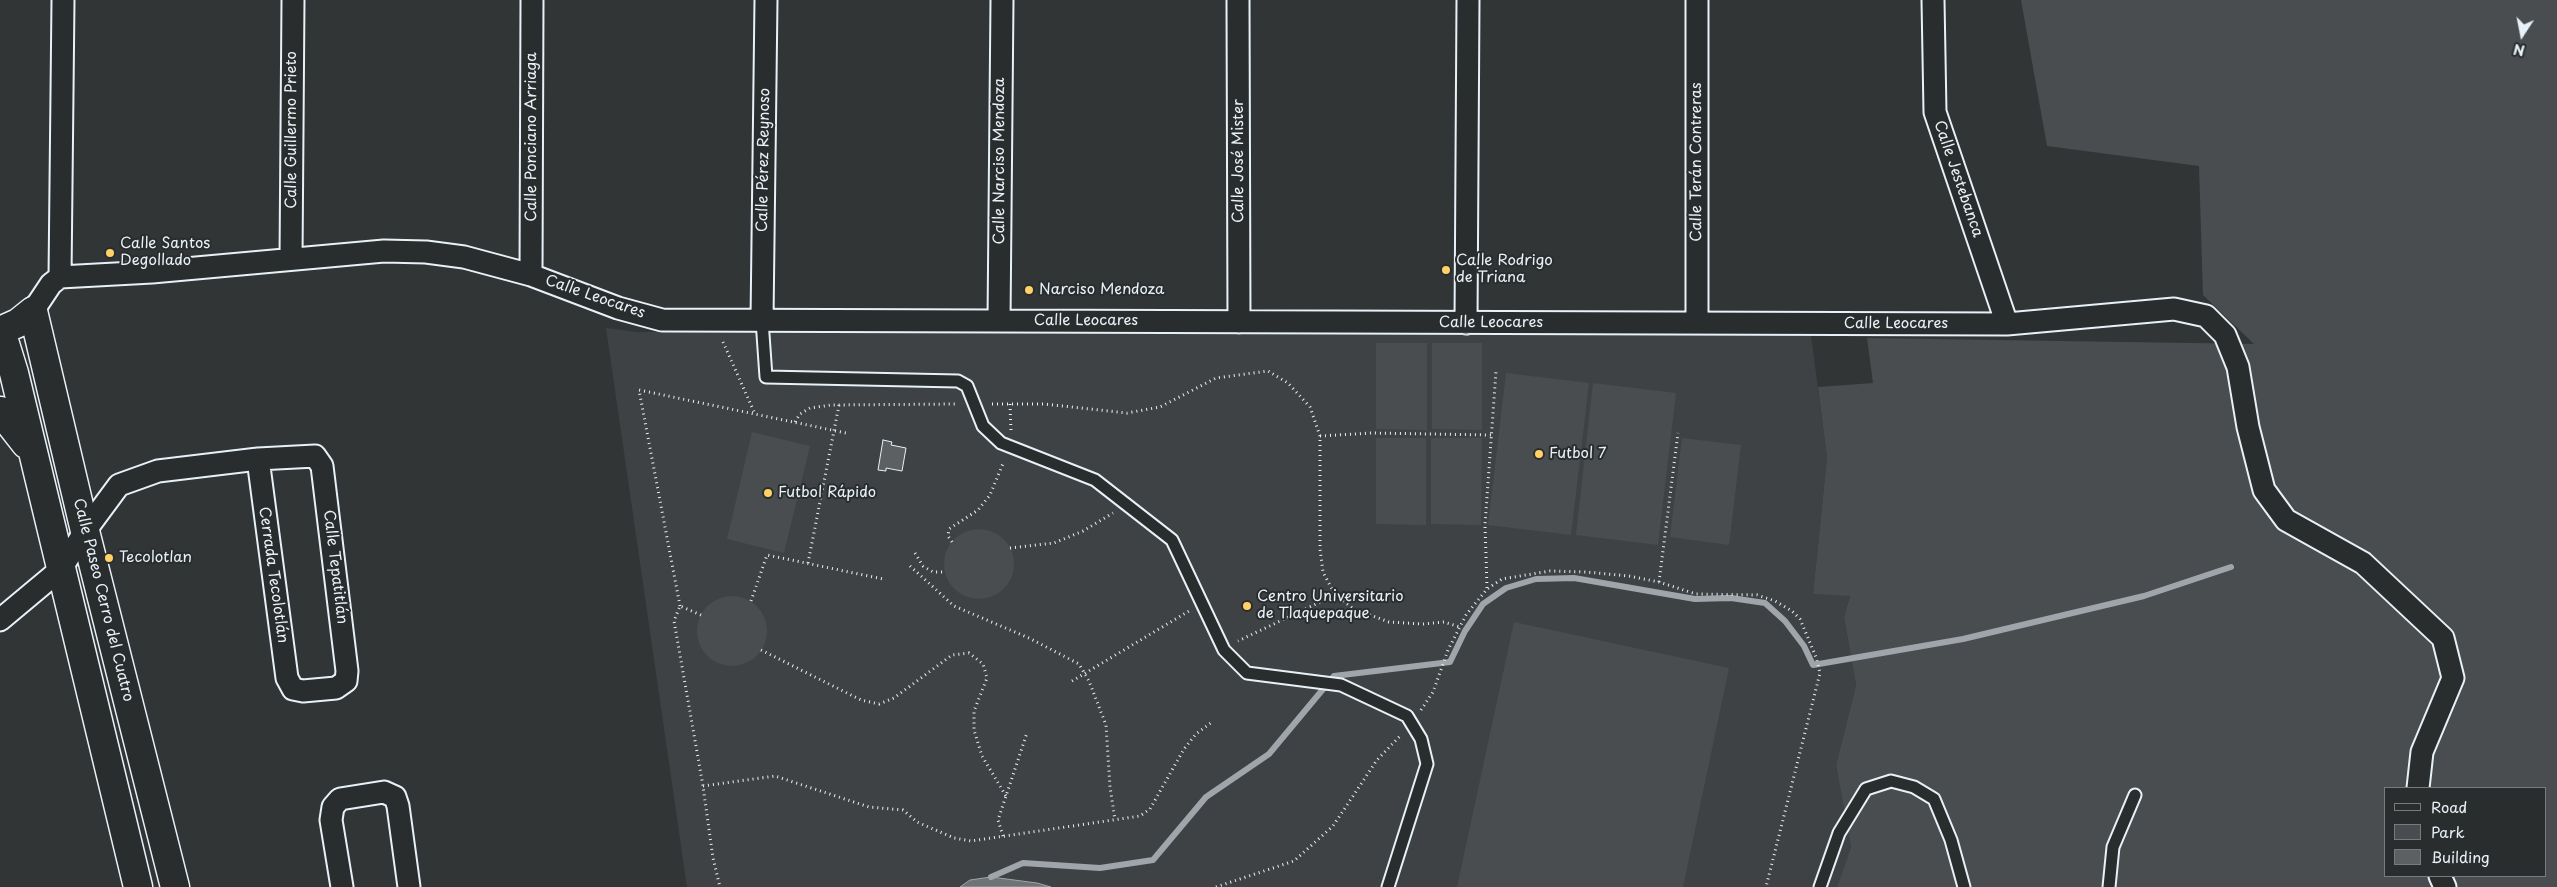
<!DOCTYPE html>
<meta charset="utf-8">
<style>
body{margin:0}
#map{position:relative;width:2557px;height:887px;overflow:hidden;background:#323536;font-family:"Playpen Sans",sans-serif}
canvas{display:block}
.legend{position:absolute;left:2384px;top:787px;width:162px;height:90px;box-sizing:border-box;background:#2a2d2e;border:1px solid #767b7f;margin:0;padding:6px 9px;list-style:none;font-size:15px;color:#e8f1f8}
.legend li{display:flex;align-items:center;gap:10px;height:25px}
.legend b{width:25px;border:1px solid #767b7f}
.north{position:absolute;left:2497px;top:10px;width:50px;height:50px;-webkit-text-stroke:4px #2a2d2e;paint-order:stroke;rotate:191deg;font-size:14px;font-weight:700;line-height:20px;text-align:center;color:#e8f1f8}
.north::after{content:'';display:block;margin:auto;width:18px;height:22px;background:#e8f1f8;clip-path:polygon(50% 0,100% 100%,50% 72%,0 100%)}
</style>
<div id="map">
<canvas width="2557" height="887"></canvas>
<ul class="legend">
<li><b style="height:6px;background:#2a2d2e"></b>Road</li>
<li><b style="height:14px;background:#494d4f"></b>Park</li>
<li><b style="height:14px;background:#5c6063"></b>Building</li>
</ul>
<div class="north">N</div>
</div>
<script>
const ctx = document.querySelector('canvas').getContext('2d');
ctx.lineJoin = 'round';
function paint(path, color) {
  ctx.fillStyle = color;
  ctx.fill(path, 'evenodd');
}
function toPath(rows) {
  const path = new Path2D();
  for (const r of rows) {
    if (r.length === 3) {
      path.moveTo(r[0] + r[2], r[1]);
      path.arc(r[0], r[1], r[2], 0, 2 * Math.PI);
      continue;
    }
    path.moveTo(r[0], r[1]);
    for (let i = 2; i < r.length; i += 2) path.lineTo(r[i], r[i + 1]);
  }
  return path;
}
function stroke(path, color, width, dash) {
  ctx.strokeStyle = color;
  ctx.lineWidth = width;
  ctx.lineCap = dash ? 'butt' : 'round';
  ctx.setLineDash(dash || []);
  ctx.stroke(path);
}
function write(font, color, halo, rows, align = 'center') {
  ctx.font = font + ' "Playpen Sans",sans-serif';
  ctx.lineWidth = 4;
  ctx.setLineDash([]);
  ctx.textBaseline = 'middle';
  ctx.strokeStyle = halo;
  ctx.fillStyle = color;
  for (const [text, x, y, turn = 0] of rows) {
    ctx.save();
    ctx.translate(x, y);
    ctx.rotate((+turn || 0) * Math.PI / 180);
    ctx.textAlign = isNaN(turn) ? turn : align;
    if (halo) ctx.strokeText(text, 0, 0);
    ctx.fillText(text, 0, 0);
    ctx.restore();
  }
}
const built = toPath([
 [606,328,637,332,1811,335,1827,458,1813,594,1850,595,1844,617,1856,685,1836,765,1851,847,1837,887,687,887]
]);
const green = toPath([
 [2021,0,2557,0,2557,887,1837,887,1851,847,1836,765,1856,685,1844,617,1850,596,1813,594,1827,458,1818,387,1873,383,1867,338,2254,344,2203,295,2199,166,2047,146],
 [2386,788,2546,788,2546,876,2386,876],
 [1376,343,1427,343,1427,430,1376,429],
 [1432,343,1482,343,1482,430,1432,429],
 [1506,373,1589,383,1571,535,1488,525],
 [1593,383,1676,393,1658,545,1576,535],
 [752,432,810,446,784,553,727,539],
 [1376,438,1426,438,1426,525,1376,524],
 [1431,438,1482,438,1481,525,1431,524],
 [1682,438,1741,445,1729,545,1670,537],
 [979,564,35],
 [732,631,35],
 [1514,622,1729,668,1683,887,1457,887]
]);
const water = toPath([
 [991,877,1037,883,1051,887,960,887,970,880,991,877]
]);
const stream = toPath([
 [991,877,1023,863,1100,868,1153,860,1206,797,1269,754,1334,676,1450,662,1465,631,1483,604,1506,588,1536,579,1574,578,1695,599,1731,598,1765,603,1785,621,1804,646,1813,665,1963,639,2144,596,2231,567]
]);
const building = toPath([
 [883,440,892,442,891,445,906,448,902,471,886,468,886,471,878,470,883,440]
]);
const path = toPath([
 [723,342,755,414],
 [992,404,1044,404,1127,413,1160,407,1216,378,1268,371,1288,383,1310,407,1320,436,1320,549,1323,572,1335,595,1238,641],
 [1010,404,1011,431],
 [795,422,800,414,810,408,831,405,958,404],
 [1320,436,1372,433,1492,435],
 [952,542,948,536,949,529,978,510,990,495,1004,461],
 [1010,548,1054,543,1083,531,1113,513],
 [915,553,923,566,933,572,945,572],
 [808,563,839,405],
 [910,566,954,606,1029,638,1079,664,1089,681,1106,725,1110,787,1115,820],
 [1659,582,1678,433],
 [1487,588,1485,525,1496,371],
 [1335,595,1354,609,1389,622,1423,624,1444,622,1460,627],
 [751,601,767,555,883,579],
 [680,606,639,390,846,433],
 [701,615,680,606,674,621,703,786,713,858,720,887],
 [761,650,861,700,879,704,894,698,952,655,969,653,983,664,987,678,974,711,974,730,982,756,1006,796],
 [1072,681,1189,611],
 [1421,710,1433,692,1448,650,1466,615,1487,589,1502,579,1550,571,1586,572,1629,576,1659,582,1696,594,1757,595,1775,601,1792,611,1800,619,1816,657,1820,673,1766,887],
 [703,786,775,776,869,807,903,810,917,822,954,838,971,841,1140,816,1150,809,1184,749,1196,734,1212,722],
 [1003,836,998,820,1027,733],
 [1216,887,1294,861,1333,826,1377,760,1401,735]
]);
const service = toPath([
 [762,320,766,377,958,381,967,386,983,426,1001,443,1095,480,1172,540,1224,650,1247,673,1341,685,1407,716,1421,739,1427,764,1388,887],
 [1820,887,1839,833,1866,789,1891,781,1914,787,1934,799,1951,840,1964,887],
 [2109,887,2113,847,2135,795]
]);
const minor = toPath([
 [1238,0,1239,322],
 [1933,0,1935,112,2007,324],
 [291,259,293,0],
 [531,275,532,0],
 [60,277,63,0],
 [33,311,51,284,60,277,152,272,384,251,426,252,464,257,531,275,618,308,662,320,2007,324,2174,309,2206,316,2225,335,2238,367,2248,427,2264,490,2286,520,2363,563,2443,638,2453,678,2422,752,2418,788],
 [762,320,766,0],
 [999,321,1002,0],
 [1466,323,1468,0],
 [1697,323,1697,0],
 [0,620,61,569,85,531,119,485,158,471,258,459,315,456,322,466,347,671,346,681,336,688,303,691,293,689,287,678,258,459],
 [2440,876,2445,887],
 [342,887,331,820,333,807,340,799,384,792,395,797,398,806,409,887]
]);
const tertiary = toPath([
 [0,331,18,323,33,311,85,531,175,887],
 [1,331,14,373,138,887],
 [0,411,26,444]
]);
const markers = [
 [110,253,5,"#ffd166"],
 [1446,270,5,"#ffd166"],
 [1029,290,5,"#ffd166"],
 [1539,454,5,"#ffd166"],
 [768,493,5,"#ffd166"],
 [109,558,5,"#ffd166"],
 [1247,606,5,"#ffd166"]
];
const streetNames = [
 ["Calle Guillermo Prieto",292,130,-90],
 ["Calle Ponciano Arriaga",532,137,-90],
 ["Calle Pérez Reynoso",764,160,-89],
 ["Calle Narciso Mendoza",1000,161,-90],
 ["Calle José Mister",1239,161,-90],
 ["Calle Terán Contreras",1697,162,-90],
 ["Calle Jestebanca",1958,179,71],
 ["Calle Leocares",595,297,19],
 ["Calle Leocares",1086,321],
 ["Calle Leocares",1491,323],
 ["Calle Leocares",1896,324],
 ["Calle Tepatitlán",335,567,83],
 ["Cerrada Tecolotlán",273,575,82],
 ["Calle Paseo Cerro del Cuatro",103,600,76]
];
const poiNames = [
 ["Calle Santos",120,244],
 ["Degollado",120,261],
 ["Calle Rodrigo",1456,261],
 ["de Triana",1456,278],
 ["Narciso Mendoza",1039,290],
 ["Futbol 7",1549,454],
 ["Futbol Rápido",778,493],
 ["Tecolotlan",119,558],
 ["Centro Universitario",1257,597],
 ["de Tlaquepaque",1257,614]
];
paint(built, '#3f4244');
paint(green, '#494d4f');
paint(water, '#6e7376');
stroke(water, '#9fa5aa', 1);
stroke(stream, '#9fa5aa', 6);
paint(building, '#5c6063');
stroke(building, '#e8f1f8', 1);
stroke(service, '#e8f1f8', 15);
stroke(minor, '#e8f1f8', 25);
stroke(tertiary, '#e8f1f8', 31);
stroke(path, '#e8f1f8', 3, [1, 4]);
stroke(service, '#2a2d2e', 11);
stroke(minor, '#2a2d2e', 21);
stroke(tertiary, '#2a2d2e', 28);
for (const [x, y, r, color] of markers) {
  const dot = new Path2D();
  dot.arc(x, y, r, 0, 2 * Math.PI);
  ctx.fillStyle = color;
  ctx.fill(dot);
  stroke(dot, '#2a2d2e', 2);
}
write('15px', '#e8f1f8', '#2a2d2e', streetNames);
write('15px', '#e8f1f8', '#2a2d2e', poiNames, 'left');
</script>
